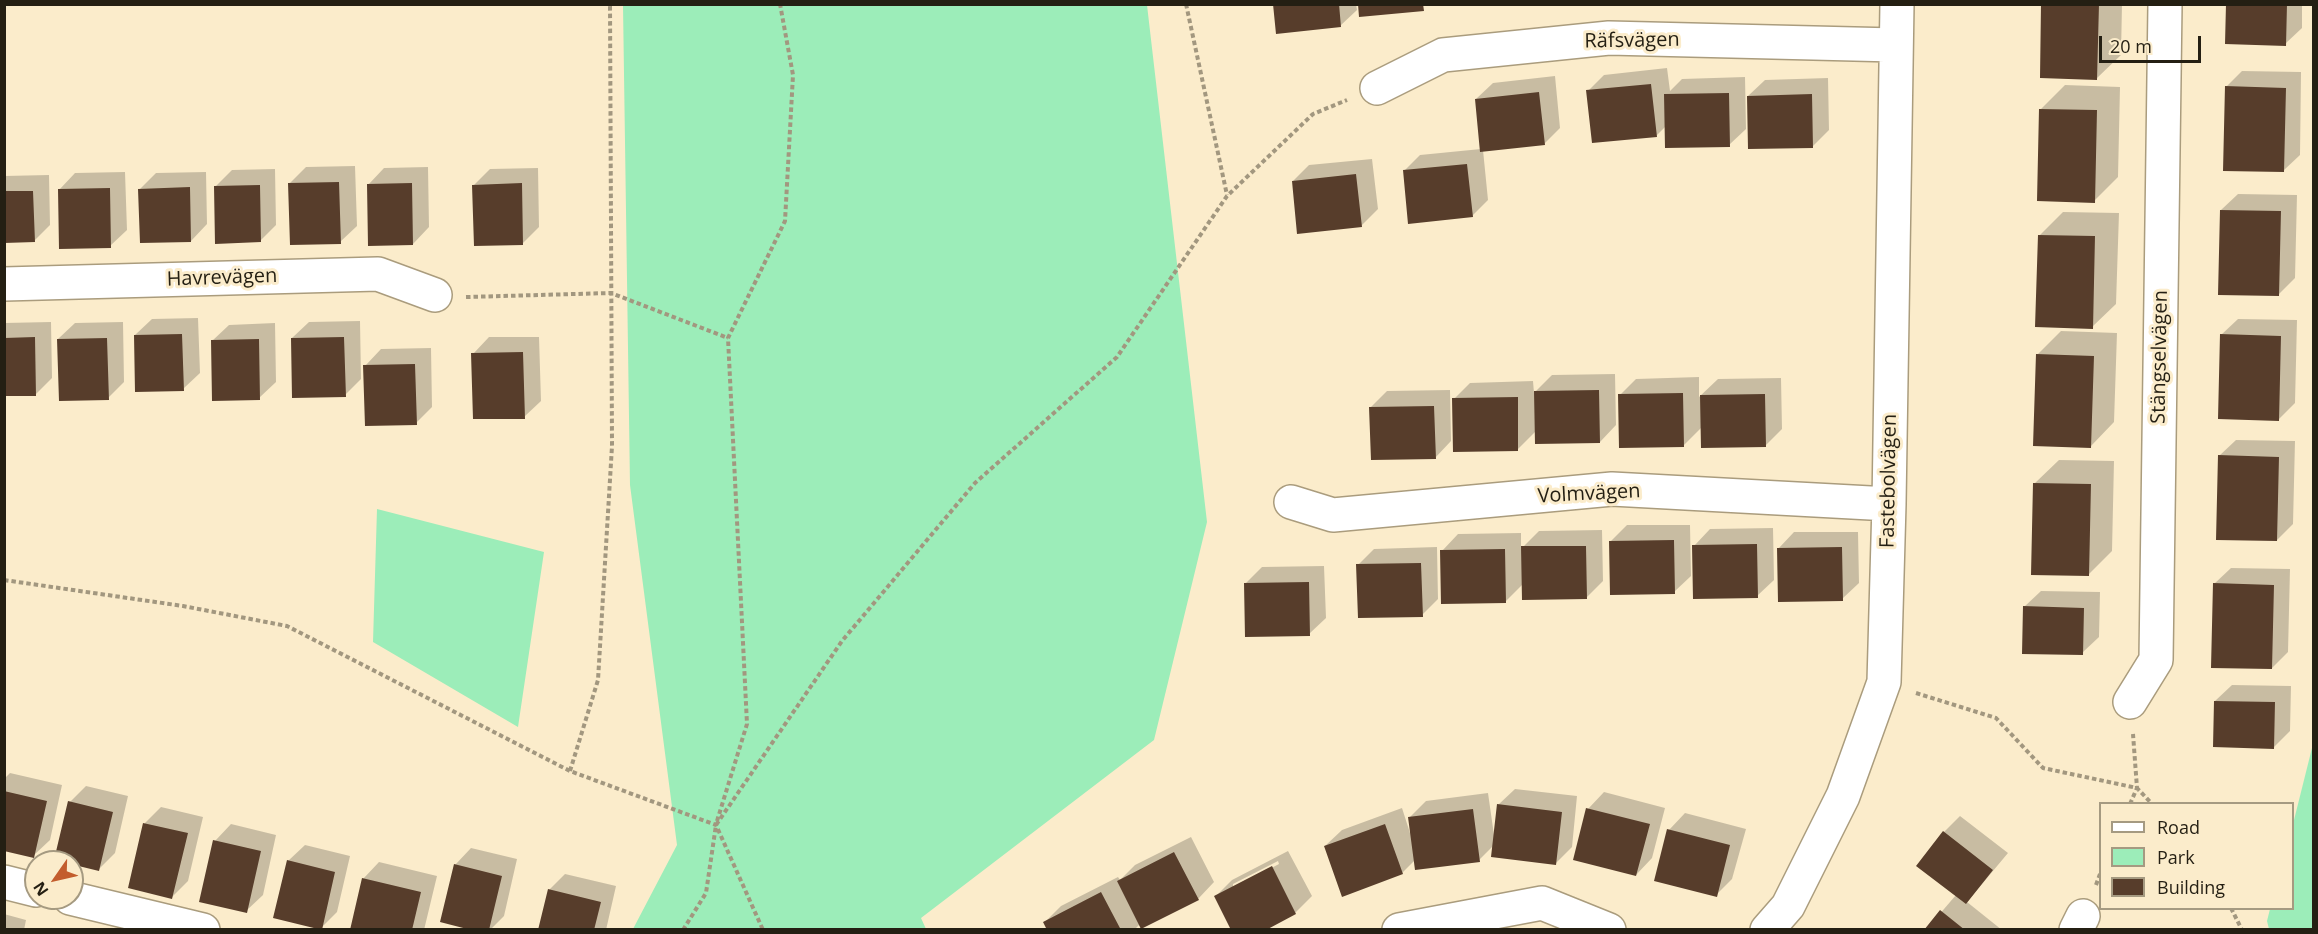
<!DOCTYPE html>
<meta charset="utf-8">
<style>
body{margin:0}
#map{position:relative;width:2318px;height:934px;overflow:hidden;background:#fbeccb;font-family:"Open Sans",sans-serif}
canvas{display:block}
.frame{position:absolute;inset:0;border:6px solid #241f13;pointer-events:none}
.legend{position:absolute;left:2099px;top:802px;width:195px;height:108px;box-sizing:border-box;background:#fbeccb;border:2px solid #a59a81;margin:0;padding:8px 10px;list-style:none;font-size:18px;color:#241f13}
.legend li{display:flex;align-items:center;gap:12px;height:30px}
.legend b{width:30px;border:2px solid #a59a81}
.north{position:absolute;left:24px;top:850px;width:60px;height:60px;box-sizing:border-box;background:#fbeccb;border:2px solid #a59a81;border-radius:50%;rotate:236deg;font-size:16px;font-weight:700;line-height:24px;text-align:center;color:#241f13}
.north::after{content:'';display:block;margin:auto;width:21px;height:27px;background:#c35d2d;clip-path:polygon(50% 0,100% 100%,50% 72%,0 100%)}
.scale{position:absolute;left:2099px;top:36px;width:102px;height:27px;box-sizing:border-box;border:3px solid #241f13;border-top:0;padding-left:8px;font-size:18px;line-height:21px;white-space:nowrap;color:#241f13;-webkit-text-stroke:4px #fbeccb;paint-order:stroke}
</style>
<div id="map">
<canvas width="2318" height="934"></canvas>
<div class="frame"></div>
<ul class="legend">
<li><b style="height:8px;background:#fff"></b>Road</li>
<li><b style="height:16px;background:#9cedb9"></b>Park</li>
<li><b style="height:16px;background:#573d2b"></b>Building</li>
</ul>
<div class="north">N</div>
<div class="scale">20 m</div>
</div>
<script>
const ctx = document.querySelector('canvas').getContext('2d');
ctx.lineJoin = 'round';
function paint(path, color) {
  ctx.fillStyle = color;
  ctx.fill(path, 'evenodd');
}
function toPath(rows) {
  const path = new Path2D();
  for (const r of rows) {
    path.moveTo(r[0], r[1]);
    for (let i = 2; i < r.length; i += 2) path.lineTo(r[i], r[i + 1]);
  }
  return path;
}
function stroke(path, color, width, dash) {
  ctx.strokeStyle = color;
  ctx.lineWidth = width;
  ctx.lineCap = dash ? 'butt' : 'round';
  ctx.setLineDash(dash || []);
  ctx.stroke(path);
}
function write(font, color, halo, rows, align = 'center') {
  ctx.font = font + ' "Open Sans",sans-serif';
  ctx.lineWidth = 6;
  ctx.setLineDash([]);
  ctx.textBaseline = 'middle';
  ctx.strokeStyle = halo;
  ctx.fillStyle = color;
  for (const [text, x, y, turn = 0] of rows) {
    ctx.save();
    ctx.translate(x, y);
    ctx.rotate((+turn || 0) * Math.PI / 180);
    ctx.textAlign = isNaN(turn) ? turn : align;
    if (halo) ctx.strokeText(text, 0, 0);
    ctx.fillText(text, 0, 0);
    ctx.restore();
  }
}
const green = toPath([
 [623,5,1147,5,1207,522,1154,740,921,918,926,929,633,929,677,845,630,485],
 [377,509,544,552,518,727,373,642],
 [2313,744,2313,929,2269,929,2267,921,2270,909,2292,908,2293,824]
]);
const shadow = toPath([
 [1275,4,1356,4,1357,10,1340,26],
 [2043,4,2122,4,2121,55,2097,78],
 [2227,4,2302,4,2302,28,2285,44],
 [1667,68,1670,91,1682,79,1745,77,1746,129,1729,145,1666,126,1656,136,1588,91,1604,75],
 [2242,71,2301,72,2300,155,2283,171,2226,87],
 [1555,76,1560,128,1544,144,1483,150,1488,200,1472,216,1404,171,1420,155,1481,149,1476,99,1493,83],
 [1828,78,1829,130,1812,147,1748,96,1765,80],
 [2065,85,2120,87,2118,177,2094,201,2041,109],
 [1372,159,1378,209,1361,226,1293,181,1309,165],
 [355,166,357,226,340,242,289,184,306,167],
 [428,167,429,227,413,244,368,185,384,168],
 [538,168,539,227,523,243,474,185,490,169],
 [275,169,276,225,260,241,215,187,232,170],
 [125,172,127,230,110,246,59,190,75,173],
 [206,172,207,224,191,241,140,189,156,173],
 [49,175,50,225,34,241,4,241,4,176],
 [2238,194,2297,195,2295,278,2279,294,2221,210],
 [2063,212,2119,213,2116,304,2092,327,2039,236],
 [198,318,200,373,183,389,135,335,152,319],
 [2238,319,2297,320,2295,403,2279,419,2221,335],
 [360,321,361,379,345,395,292,338,309,322],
 [51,322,52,378,36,394,4,395,4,323],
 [123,322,124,382,108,398,58,339,75,323],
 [275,323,276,382,259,398,212,341,229,325],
 [2061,331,2117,333,2114,422,2091,446,2037,355],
 [489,337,539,337,541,401,524,417,473,354],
 [431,348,432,407,416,423,365,366,381,349],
 [1615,374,1616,425,1600,442,1536,431,1518,449,1454,399,1470,383,1533,381,1534,393,1552,375],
 [1699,377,1699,397,1718,379,1781,378,1782,429,1765,446,1702,427,1684,445,1620,395,1636,379],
 [1450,390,1451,441,1435,458,1371,407,1387,391],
 [2236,440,2295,441,2293,524,2277,540,2219,456],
 [2059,460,2114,461,2112,551,2088,575,2035,483],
 [1627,525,1690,525,1691,576,1674,592,1610,542],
 [1773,528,1774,580,1757,596,1694,546,1710,529],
 [1602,530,1603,581,1587,597,1523,584,1506,601,1442,551,1458,534,1521,533,1521,549,1539,531],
 [1794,532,1858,532,1859,583,1842,599,1778,549],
 [1437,547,1438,599,1422,615,1358,565,1374,549],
 [1324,566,1326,618,1309,634,1245,584,1262,567],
 [2231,568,2290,569,2288,652,2272,668,2214,584],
 [2041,591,2100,592,2099,637,2082,653,2024,607],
 [2232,685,2291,686,2290,731,2274,747,2215,701],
 [10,773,62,785,50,840,33,856,4,850,4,779],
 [86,786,128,796,115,853,99,869,70,802],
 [1515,789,1577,796,1572,847,1555,864,1494,845,1479,860,1415,860,1402,873,1325,846,1342,830,1402,808,1410,833,1410,817,1426,801,1488,793,1494,835,1498,805],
 [1604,792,1665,808,1652,858,1636,875,1588,809],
 [161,807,203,817,188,881,172,897,130,887,145,823],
 [1685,813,1746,829,1732,879,1716,895,1669,830],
 [1960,816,2008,853,1967,902,2002,930,1926,930,1956,895,1944,832],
 [231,824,276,835,263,895,246,911,215,841],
 [1191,837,1214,882,1198,899,1140,924,1134,930,1049,930,1045,922,1061,906,1118,877,1120,880,1135,865],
 [305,845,350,856,337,912,321,928,288,861],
 [471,848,517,859,504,916,490,930,477,930,455,865],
 [1288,851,1312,896,1295,913,1216,896,1232,880],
 [1278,861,1279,864,1233,888,1233,884],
 [379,862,437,876,424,930,351,930,363,879],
 [565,874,616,886,606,930,540,930,549,890],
 [4,914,26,920,24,930,4,930]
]);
const building = toPath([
 [1273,4,1339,4,1341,27,1276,34],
 [1358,4,1423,4,1424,11,1359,17],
 [2041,4,2099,4,2097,80,2040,78],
 [2226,4,2287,4,2286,46,2225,44],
 [1651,84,1657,137,1592,143,1586,90],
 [2225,86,2286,88,2284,172,2223,171],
 [1539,92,1545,145,1480,152,1475,99],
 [1729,93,1730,147,1665,148,1664,94],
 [1812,94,1813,148,1748,149,1747,96],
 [2039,109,2097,110,2095,203,2037,201],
 [1467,164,1473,217,1408,224,1403,170],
 [1356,174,1362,227,1297,234,1292,181],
 [339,182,341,244,290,245,288,183],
 [412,183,413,245,368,246,367,184],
 [522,183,523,245,474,246,472,185],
 [260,185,261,242,215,244,214,186],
 [190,187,191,242,140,243,138,189],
 [110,188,111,248,59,249,58,189],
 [4,191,33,191,35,242,4,243],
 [2220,210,2281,211,2279,296,2218,295],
 [2038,235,2095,236,2093,329,2035,327],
 [182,334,184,391,135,392,134,335],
 [2220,334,2281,336,2279,421,2218,419],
 [35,337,36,396,4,396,4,338],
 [344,337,346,397,292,398,291,338],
 [107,338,109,400,59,401,57,339],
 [259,339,260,400,212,401,211,340],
 [523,352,525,419,473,419,471,353],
 [2036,354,2094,356,2091,448,2033,446],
 [415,364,417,425,365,426,363,365],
 [1599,390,1600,443,1535,444,1534,391],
 [1683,393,1684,447,1619,448,1618,394],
 [1765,394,1766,447,1701,448,1700,395],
 [1518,397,1518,451,1453,452,1452,398],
 [1434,406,1436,459,1371,460,1369,407],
 [2218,455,2279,457,2277,541,2216,540],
 [2033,483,2091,484,2089,576,2031,575],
 [1674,540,1675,594,1610,595,1609,541],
 [1757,544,1758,598,1693,599,1692,545],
 [1521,546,1586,546,1587,599,1522,600],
 [1842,547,1843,601,1778,602,1777,548],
 [1505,549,1506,603,1441,604,1440,550],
 [1421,563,1423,617,1358,618,1356,564],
 [1309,582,1310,636,1245,637,1244,583],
 [2213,583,2274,585,2272,669,2211,668],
 [2023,606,2084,608,2083,655,2022,654],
 [2214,701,2275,702,2274,749,2213,747],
 [4,791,47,801,34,858,4,851],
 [68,801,113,812,99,871,54,860],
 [1497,804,1562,812,1556,865,1491,857],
 [1586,808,1650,824,1636,876,1573,860],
 [1473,809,1480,862,1415,870,1408,817],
 [143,823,188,833,172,899,128,888],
 [1385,824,1403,874,1342,897,1324,846],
 [1667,829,1730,845,1717,897,1654,881],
 [1943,831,1993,870,1966,904,1916,866],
 [213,840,261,851,247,913,199,902],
 [1174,852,1199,900,1141,929,1117,881],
 [287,860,335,872,322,930,273,918],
 [454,864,502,876,489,930,471,930,440,922],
 [1272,866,1296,914,1266,930,1231,930,1214,896],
 [362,878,421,892,412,930,350,930],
 [548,889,601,902,594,930,538,930],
 [1101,892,1121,930,1047,930,1043,922],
 [1940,910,1965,930,1924,930]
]);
const path = toPath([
 [1186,4,1227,195],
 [466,297,611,293,728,338],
 [4,580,183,606,287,626,570,771,716,825,763,930],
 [1916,693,1996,718,2043,768,2137,788,2152,804],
 [570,771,598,680,612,446,610,4],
 [2130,804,2137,788,2133,734],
 [717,821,747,724,728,338,785,221,793,75,780,4],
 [2096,885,2100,874],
 [2231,908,2242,930],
 [683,930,706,893,716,825,842,641,975,483,1117,357,1227,196,1313,114,1347,100]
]);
const minor = toPath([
 [1377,88,1443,55,1609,38,1895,45],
 [4,284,378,274,435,295],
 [1291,502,1333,515,1612,489,1889,504],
 [2130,702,2156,660,2165,4],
 [4,882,36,890],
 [70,898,203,930],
 [1399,930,1542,903,1609,930],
 [1767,930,1788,906,1843,796,1884,682,1889,504,1897,4],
 [2076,930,2083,916]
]);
const streetNames = [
 ["Räfsvägen",1632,41,-1],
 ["Havrevägen",222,278,-2],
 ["Stängselvägen",2160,357,-89],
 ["Fastebolvägen",1889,481,-89],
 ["Volmvägen",1589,494,-3]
];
paint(green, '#9cedb9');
paint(shadow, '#0003');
paint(building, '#573d2b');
stroke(minor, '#aa9c7d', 36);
stroke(path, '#a2977f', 4, [4.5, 3]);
stroke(minor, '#fff', 33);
write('20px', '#241f13', '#fbeccb', streetNames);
</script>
